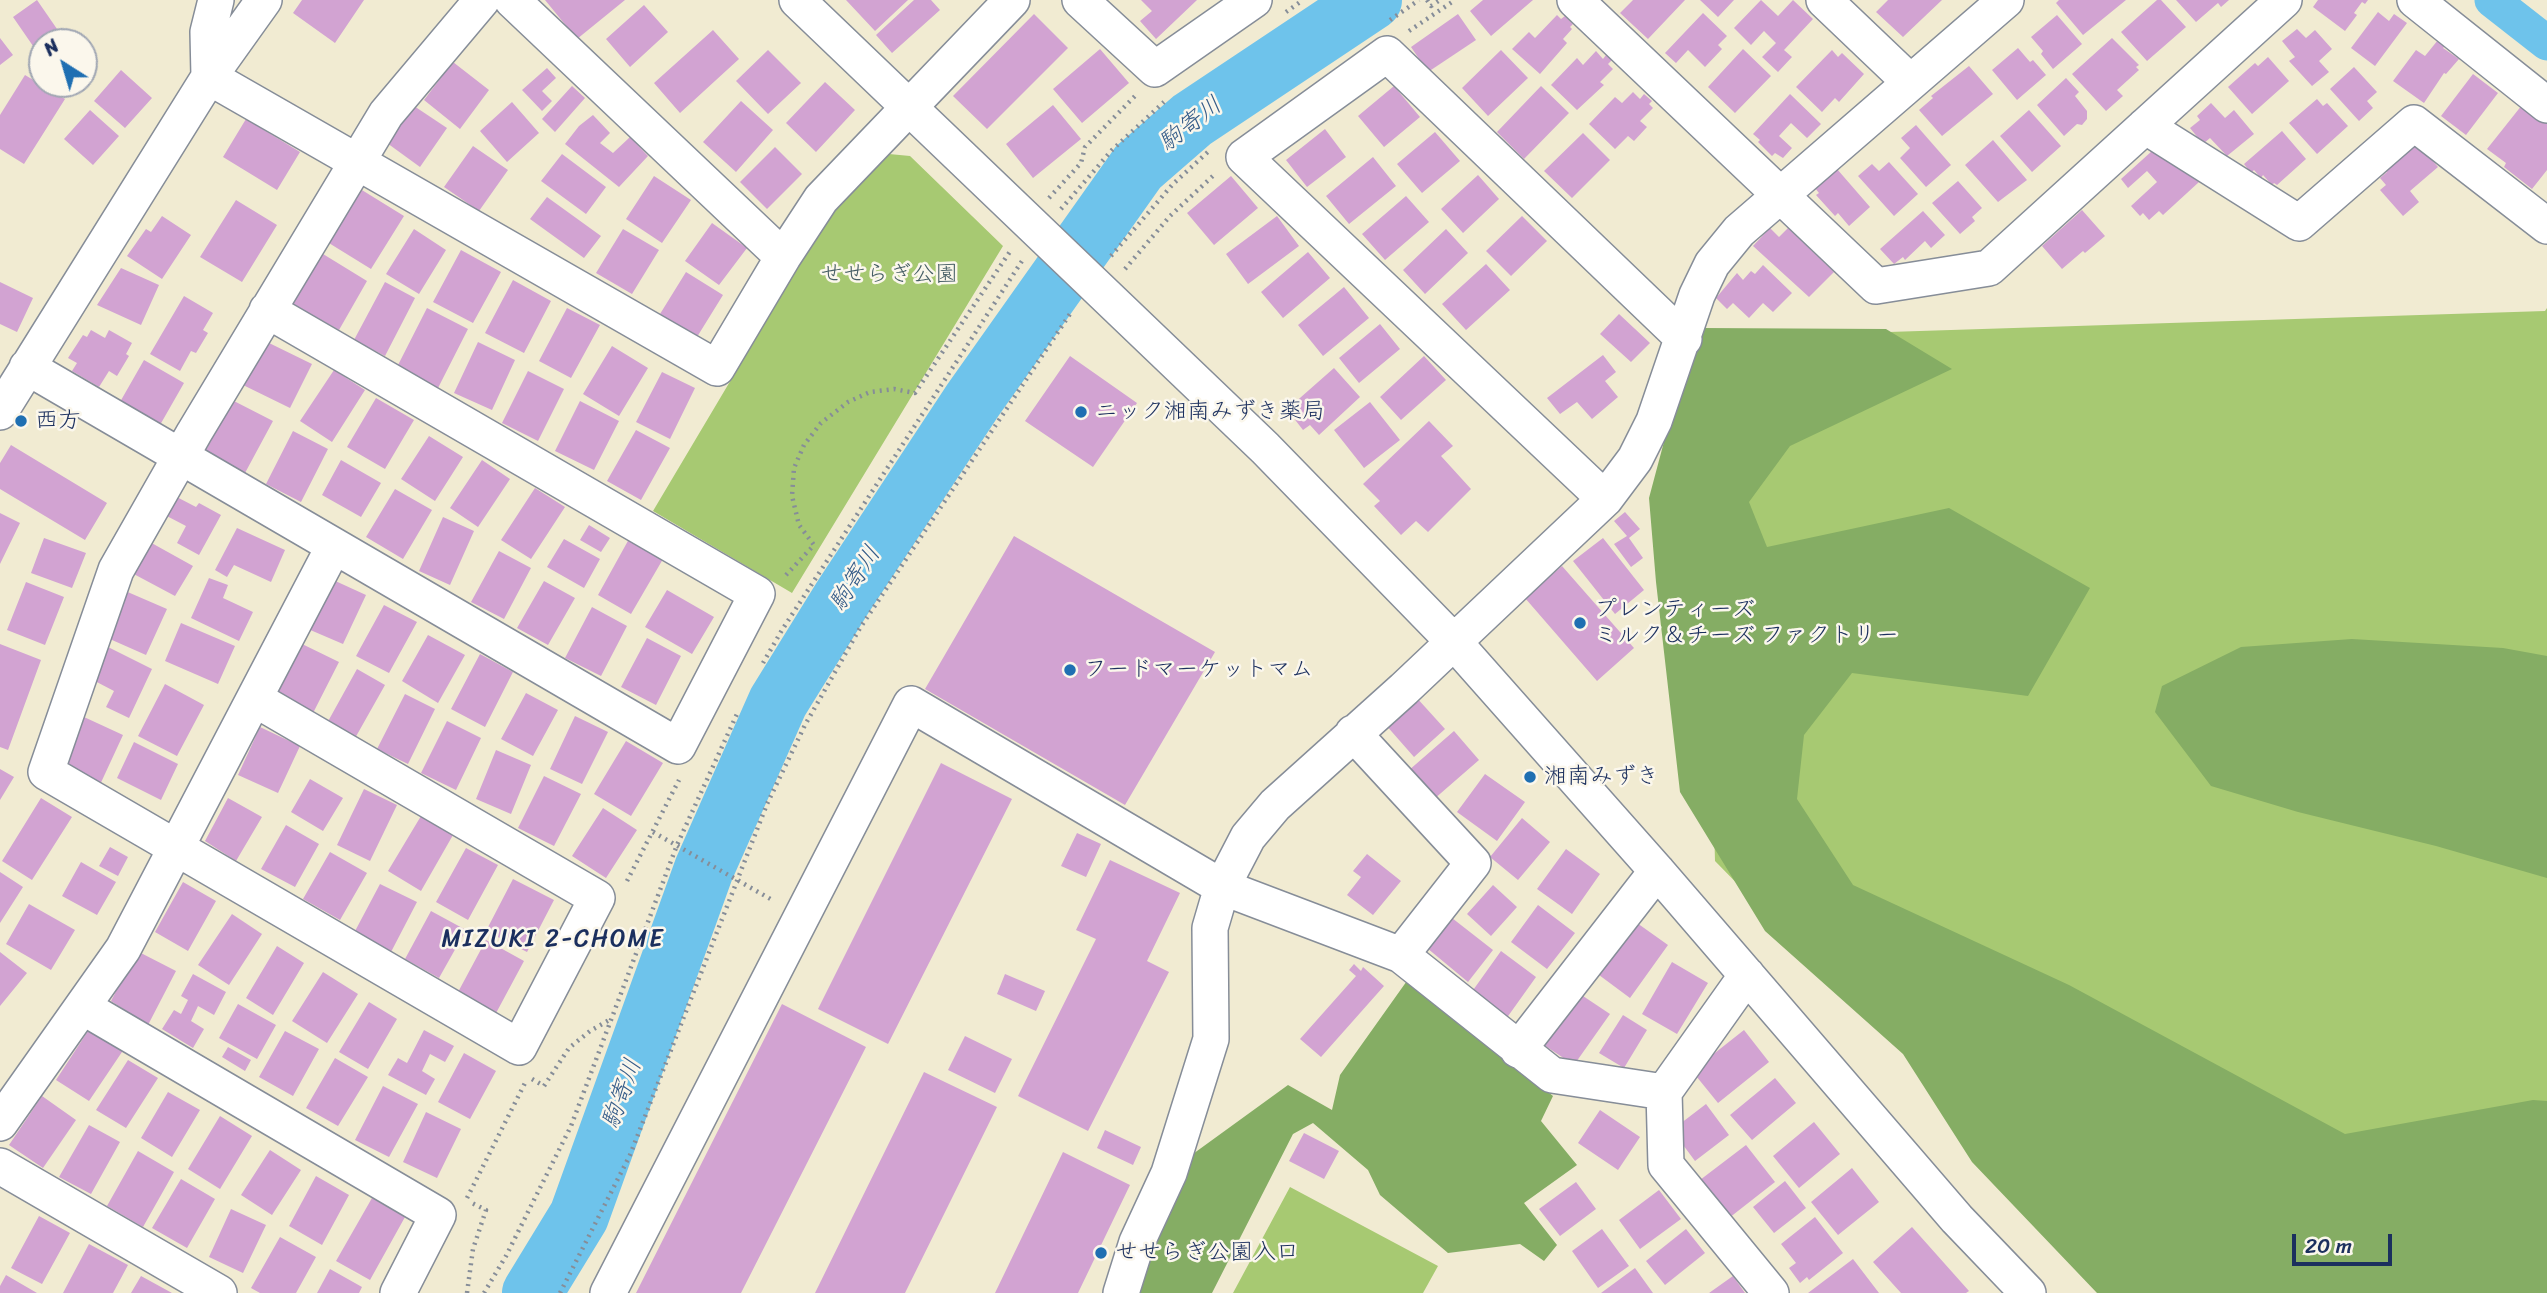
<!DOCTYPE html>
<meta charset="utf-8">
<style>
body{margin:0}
#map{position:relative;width:2547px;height:1293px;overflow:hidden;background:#f1ebd2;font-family:Sriracha,sans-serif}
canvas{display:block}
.north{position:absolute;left:28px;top:28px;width:70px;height:70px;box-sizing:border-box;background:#fbf7ec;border:2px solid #a1a7b3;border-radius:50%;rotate:323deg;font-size:19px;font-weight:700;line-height:28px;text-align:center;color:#1b2f5e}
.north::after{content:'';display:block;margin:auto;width:24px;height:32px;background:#1f6fb2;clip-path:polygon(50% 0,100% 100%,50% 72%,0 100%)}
.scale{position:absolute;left:2292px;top:1234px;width:100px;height:32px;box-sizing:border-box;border:4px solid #1b2f5e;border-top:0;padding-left:9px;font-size:21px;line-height:24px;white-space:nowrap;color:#1b2f5e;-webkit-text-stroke:5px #fbf7ec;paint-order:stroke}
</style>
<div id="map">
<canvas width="2547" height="1293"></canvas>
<div class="north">N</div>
<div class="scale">20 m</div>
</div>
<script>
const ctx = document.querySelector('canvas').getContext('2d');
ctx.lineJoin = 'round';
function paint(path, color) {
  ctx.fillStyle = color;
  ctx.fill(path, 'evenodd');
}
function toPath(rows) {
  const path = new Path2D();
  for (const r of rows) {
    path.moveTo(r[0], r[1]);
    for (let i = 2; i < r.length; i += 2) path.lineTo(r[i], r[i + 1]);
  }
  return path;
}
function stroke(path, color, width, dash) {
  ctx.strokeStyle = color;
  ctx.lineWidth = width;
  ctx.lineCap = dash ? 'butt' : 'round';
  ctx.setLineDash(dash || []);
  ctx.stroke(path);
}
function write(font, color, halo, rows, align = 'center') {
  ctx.font = font + ' Sriracha,"Klee One",sans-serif';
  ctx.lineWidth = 5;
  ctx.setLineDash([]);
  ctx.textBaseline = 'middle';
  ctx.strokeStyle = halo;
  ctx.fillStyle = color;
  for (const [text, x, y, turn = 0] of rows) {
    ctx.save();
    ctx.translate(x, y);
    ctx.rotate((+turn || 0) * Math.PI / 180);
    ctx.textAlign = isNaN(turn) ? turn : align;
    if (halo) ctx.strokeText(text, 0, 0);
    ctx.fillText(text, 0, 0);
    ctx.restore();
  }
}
const green = toPath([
 [889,154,910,156,1003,246,792,593,653,511,826,220],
 [2547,308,2547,1293,2138,1293,1715,861,1701,338,2545,311],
 [1290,1187,1438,1266,1423,1293,1233,1293]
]);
const forest = toPath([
 [1702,328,1886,329,1952,369,1790,446,1749,502,1767,547,1949,508,2090,588,2028,696,1852,673,1804,735,1797,799,1853,885,2069,985,2345,1134,2533,1100,2547,1101,2547,1293,2097,1293,1972,1162,1903,1054,1765,931,1680,792,1656,582,1649,498,1673,408],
 [2352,639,2503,648,2547,656,2547,878,2436,846,2298,812,2211,786,2155,712,2162,686,2241,647],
 [1409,978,1553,1096,1541,1121,1577,1165,1524,1203,1557,1245,1544,1261,1520,1244,1448,1253,1380,1195,1368,1170,1313,1123,1293,1134,1212,1293,1135,1293,1186,1159,1288,1085,1332,1110,1340,1075]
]);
const canal = toPath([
 [2492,0,2547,43]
]);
const river = toPath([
 [532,1293,579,1216,704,869,778,702,843,597,973,400,1138,167,1192,120,1372,0]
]);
const building = toPath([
 [37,0,66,42,42,42,42,59,13,17],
 [302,0,364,0,335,43,293,13],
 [545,0,625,0,577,39],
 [846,0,908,0,875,31],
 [914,0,931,0,940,10,892,53,876,35],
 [1141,0,1197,0,1156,39,1140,21,1152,11],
 [1483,0,1533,0,1491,36,1470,11],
 [1633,0,1685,0,1648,39,1620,13],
 [1700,0,1734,0,1718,17],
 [1761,0,1778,16,1793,0,1813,19,1784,50,1792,57,1778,72,1762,57,1776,43,1764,31,1751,45,1734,28],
 [1888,0,1942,0,1903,37,1876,12],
 [2059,0,2126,0,2083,35,2056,3],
 [2157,0,2161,0,2186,27,2147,61,2121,32],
 [2176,0,2229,0,2221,7,2218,3,2196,22],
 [2318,0,2368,0,2365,4,2362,2,2354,13,2357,15,2345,31,2313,7],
 [644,5,668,32,630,67,606,39],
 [2378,12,2389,21,2394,14,2407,23,2375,66,2351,48],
 [1703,13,1727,36,1718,45,1722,49,1705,67,1688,50,1676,63,1665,53],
 [1034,14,1068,48,987,129,953,96],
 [1458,14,1476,40,1428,72,1411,47],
 [1557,15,1561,19,1565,16,1573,24,1570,27,1572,29,1563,39,1567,43,1540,74,1512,49,1529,32,1535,38],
 [2057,15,2082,44,2053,69,2041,54,2043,51,2031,37],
 [2297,29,2306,38,2315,30,2332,49,2319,61,2329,72,2312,86,2289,61,2295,57,2282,41],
 [713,30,739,59,680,113,654,83],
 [0,38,13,55,0,65],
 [2112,38,2139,65,2136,67,2139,70,2117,90,2123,96,2106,111,2072,74],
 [2438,40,2445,46,2443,48,2459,59,2446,74,2444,73,2424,103,2393,81,2416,50,2425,56],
 [2018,48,2030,62,2033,60,2046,75,2017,100,1992,70],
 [1100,49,1129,83,1082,123,1053,89],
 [1743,49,1771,76,1735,113,1708,87],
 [768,50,801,83,768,114,736,81],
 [1501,50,1528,78,1488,116,1462,88],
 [1832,50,1838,57,1842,53,1864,74,1839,102,1835,98,1822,112,1796,87],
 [1596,51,1603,59,1606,55,1612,60,1608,64,1613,69,1600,82,1604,85,1577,110,1551,85,1577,58,1583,65],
 [2268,57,2289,81,2252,114,2228,87,2255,63,2258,66],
 [453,62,489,90,460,129,424,100],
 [1969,66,1993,94,1942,136,1919,110,1933,98,1931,96],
 [2354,67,2377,92,2367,101,2373,108,2359,121,2330,89],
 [547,68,556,78,542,91,552,101,542,111,522,90],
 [121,70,152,98,125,128,94,101],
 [2473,74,2498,93,2466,135,2441,116],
 [25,75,65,99,24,164,0,149,0,115],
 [2066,78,2079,92,2075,96,2087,111,2087,119,2082,125,2077,124,2064,136,2037,105],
 [825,82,855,110,816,152,786,123],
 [572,86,585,98,555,132,542,119],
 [1394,86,1420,117,1384,147,1358,116],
 [1541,86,1569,113,1524,159,1497,132],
 [1633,92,1640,99,1644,94,1652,101,1649,104,1653,108,1640,121,1647,127,1634,141,1628,136,1615,149,1589,124,1615,97,1622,103],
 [1790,94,1821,124,1807,138,1791,123,1779,136,1792,148,1783,158,1775,153,1772,156,1758,142,1760,140,1753,134],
 [2317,99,2323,106,2327,103,2348,126,2317,154,2289,123],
 [741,101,773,130,736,172,703,142],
 [512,102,539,133,507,162,480,131],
 [2211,103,2225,118,2234,110,2254,134,2227,156,2210,138,2203,144,2190,128,2200,120,2197,116],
 [1053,105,1081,139,1033,178,1006,144],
 [2522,105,2547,119,2547,170,2532,189,2504,167,2506,163,2487,149],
 [414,106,447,128,420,167,387,143],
 [90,110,119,136,93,165,64,139],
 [2029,110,2061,146,2032,172,2000,136],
 [593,115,610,133,600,143,613,153,630,137,648,156,619,187,565,144,579,126],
 [246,119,300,152,277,190,223,157],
 [1916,125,1951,165,1926,187,1900,158,1910,148,1901,138],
 [1325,129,1346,157,1307,187,1286,160],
 [2282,131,2306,159,2277,185,2274,183,2272,185,2263,175,2261,178,2254,170,2251,173,2244,164],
 [1435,132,1460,161,1422,193,1397,164],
 [1583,133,1610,160,1572,198,1544,171],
 [1993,140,2027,180,1998,202,1965,165],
 [2418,144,2438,167,2410,191,2419,202,2403,216,2380,190,2386,185,2380,178,2387,172,2383,168,2401,153,2403,156],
 [473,146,508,170,479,211,444,187],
 [775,147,802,174,767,209,740,182],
 [2152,151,2199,182,2163,215,2159,211,2149,220,2143,213,2140,216,2131,206,2157,182,2147,171,2128,188,2121,179],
 [562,154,606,187,586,214,541,181],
 [1373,157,1396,186,1349,224,1326,196],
 [1889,162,1918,194,1894,216,1858,176,1872,164,1879,171],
 [1837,169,1870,207,1849,226,1838,213,1835,216,1816,195,1819,193,1815,188],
 [1478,175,1499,199,1463,233,1441,209],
 [654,176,691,200,662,243,626,219],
 [1231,176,1258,208,1214,245,1187,213],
 [1958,181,1982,208,1972,217,1975,221,1960,234,1932,203],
 [357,187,404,216,371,269,324,240],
 [1406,196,1429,222,1385,260,1362,234],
 [547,197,601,236,584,258,530,219],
 [236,200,277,225,242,282,200,257],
 [2082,210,2105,236,2085,253,2083,251,2062,269,2042,246],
 [1923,211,1945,235,1931,248,1925,241,1905,260,1903,257,1894,264,1880,249],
 [162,216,191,235,162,279,127,256,146,229,151,232],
 [1277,216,1299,246,1248,284,1226,254],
 [1522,216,1547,241,1511,276,1486,251],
 [712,223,747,248,719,285,685,261],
 [1770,228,1779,237,1788,228,1834,272,1809,297,1753,246],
 [414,229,446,250,419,294,386,274],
 [623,229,659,250,632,294,596,273],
 [1446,229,1468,253,1425,294,1403,270],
 [461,250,501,272,473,323,433,302],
 [1308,252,1330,278,1283,318,1261,292],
 [323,254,367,281,339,330,293,304],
 [1486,264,1510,290,1466,330,1442,304],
 [1763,265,1792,293,1773,312,1763,303,1749,318,1733,303,1727,309,1716,298,1737,273,1743,280,1751,271,1755,274],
 [121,268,159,285,141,325,97,305],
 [686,272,723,295,697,337,660,314],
 [513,280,551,301,524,353,485,333],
 [0,282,33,298,17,332,0,324],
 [385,282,415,298,385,356,354,340],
 [1344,287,1369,318,1323,356,1298,325],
 [184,296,213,313,203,330,208,333,196,353,191,351,180,371,150,354],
 [427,308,468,329,438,388,397,367],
 [567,308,600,325,571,378,539,361],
 [1619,314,1650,343,1631,362,1600,334],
 [1380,324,1400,349,1359,383,1339,358],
 [91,330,105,338,109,330,132,343,126,354,129,356,117,376,109,371,99,387,72,371,77,363,68,358,83,335,87,337],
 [265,341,312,364,290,408,243,385],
 [478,342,515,360,492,410,454,393],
 [612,346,648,368,619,416,583,394],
 [1603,355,1616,372,1605,381,1618,397,1592,419,1577,402,1560,414,1547,398],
 [1070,356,1137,403,1093,467,1025,421],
 [1424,356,1446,380,1401,420,1380,397],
 [144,360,184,383,160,425,120,402],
 [1334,368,1360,397,1319,435,1310,425,1303,430,1289,412,1295,408,1292,405],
 [334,370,365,390,332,442,300,421],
 [528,371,564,389,538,441,502,423],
 [662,372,695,388,670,439,636,422],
 [376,398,414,420,385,469,347,447],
 [232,400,273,421,245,473,205,452],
 [580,401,619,421,594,470,555,451],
 [1370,402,1400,440,1364,468,1334,430],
 [1429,421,1453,446,1441,456,1471,489,1428,532,1416,521,1401,535,1374,506,1380,501,1363,484],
 [636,430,670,448,641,500,607,481],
 [293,431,328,449,301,502,266,484],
 [429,436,463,457,435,501,401,479],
 [11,445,107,503,85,540,0,489,0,463],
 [341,460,381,483,361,517,322,495],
 [482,460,510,479,478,527,450,508],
 [535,488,565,507,531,559,501,540],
 [395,489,432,510,403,559,366,537],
 [171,494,196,507,199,503,221,515,199,555,177,543,186,526,161,513],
 [1625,512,1640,529,1629,538,1643,558,1631,567,1614,544,1627,536,1614,521],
 [0,513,20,523,0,564],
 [443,517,474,531,450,585,419,571],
 [589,525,610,538,601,552,580,540],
 [237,528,285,550,271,582,234,565,227,577,215,570],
 [1014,536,1215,652,1125,805,925,689],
 [44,538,86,553,72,588,31,573],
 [1603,538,1644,590,1615,614,1573,561],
 [564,539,600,559,584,588,547,567],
 [629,539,663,559,631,614,598,595],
 [148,541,193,566,175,596,130,572],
 [499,551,531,568,504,619,471,602],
 [1562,566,1634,648,1597,681,1525,598],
 [209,578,228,585,223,598,253,612,239,641,191,618],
 [331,579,366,595,343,644,308,629],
 [544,581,575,598,548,645,517,628],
 [26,582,64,597,45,645,7,630],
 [123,590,167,609,146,655,103,636],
 [667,590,714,617,692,654,645,627],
 [384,605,417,622,389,673,356,656],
 [592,607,627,626,601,676,565,658],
 [181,623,235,646,218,684,165,661],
 [428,635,465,655,438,703,402,681],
 [647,638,681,656,656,705,621,687],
 [300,643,339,662,312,715,274,697],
 [0,644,41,660,8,750,0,747],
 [108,647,152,669,129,718,106,707,114,691,91,679],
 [480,654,513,672,485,727,451,709],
 [357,669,385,685,354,740,326,725],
 [165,684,204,705,177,756,138,736],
 [526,693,558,710,533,756,501,739],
 [405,694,435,709,408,764,377,749],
 [1416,697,1445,729,1414,757,1385,724],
 [575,716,608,732,582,784,550,769],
 [84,717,123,735,98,789,59,771],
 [447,721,481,738,456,790,421,773],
 [260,727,300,746,278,793,238,775],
 [1454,731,1479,760,1433,800,1408,771],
 [626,741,663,763,631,816,594,794],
 [134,742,178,764,161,800,117,778],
 [496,750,531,765,511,814,476,799],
 [941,763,1012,799,888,1044,818,1009],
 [0,769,14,777,0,800],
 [1485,774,1525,802,1497,841,1457,812],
 [544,776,581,794,554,846,518,828],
 [310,779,343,798,323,831,291,812],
 [364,789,397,805,370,861,337,845],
 [41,798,72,817,32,880,2,861],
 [228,798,262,817,236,861,205,841],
 [603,808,637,830,606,878,572,856],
 [421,816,453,835,421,891,388,871],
 [1522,818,1550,842,1518,880,1490,857],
 [286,825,319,844,295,887,261,869],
 [1077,833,1101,844,1086,877,1061,866],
 [110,847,128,857,118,876,99,866],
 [466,848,498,865,468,920,436,902],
 [1566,849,1600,874,1572,914,1537,889],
 [330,852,367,873,340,920,303,899],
 [1367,854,1401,881,1373,915,1347,895,1361,877,1353,871],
 [1110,860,1180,893,1147,961,1169,972,1088,1131,1018,1096,1096,939,1076,930],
 [81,862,116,882,97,915,62,896],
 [0,872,23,887,0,923],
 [513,879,554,900,527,952,486,931],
 [183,882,216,901,188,951,155,932],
 [380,884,417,902,391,952,354,933],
 [1493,885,1517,907,1491,936,1467,914],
 [29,904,75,930,51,970,6,944],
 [1538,905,1575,933,1547,969,1511,942],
 [431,911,466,930,439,978,405,959],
 [232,914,262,934,229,985,198,965],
 [1452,918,1493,950,1468,982,1427,948],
 [1637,923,1668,945,1630,998,1599,975],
 [486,940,524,961,495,1015,457,994],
 [277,946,304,963,273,1015,246,998],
 [137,951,176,971,148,1025,111,1001],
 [1501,951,1536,977,1506,1019,1471,993],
 [0,952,27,973,0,1006],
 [1672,962,1708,983,1677,1034,1642,1014],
 [1354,964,1361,971,1363,967,1384,986,1321,1057,1300,1039,1356,976,1349,970],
 [323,972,358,994,327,1043,292,1021],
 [193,974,226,992,214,1015,198,1006,191,1021,204,1029,193,1048,162,1029,174,1010,181,1014,188,1000,181,996],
 [1005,974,1045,991,1036,1011,997,994],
 [1580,994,1610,1014,1574,1065,1544,1045],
 [369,1002,397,1019,368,1069,339,1052],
 [238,1004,276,1025,257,1059,219,1038],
 [782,1004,866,1047,741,1293,636,1293],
 [1623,1015,1647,1030,1624,1068,1599,1053],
 [90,1028,124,1049,89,1101,56,1080],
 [424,1030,454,1046,445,1062,430,1054,422,1071,435,1079,426,1095,388,1075,398,1058,407,1063],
 [1744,1030,1769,1062,1718,1103,1692,1071],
 [285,1031,319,1049,293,1096,259,1077],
 [965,1036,1012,1059,995,1093,948,1070],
 [228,1047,251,1060,245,1071,222,1057],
 [464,1053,496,1071,470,1119,438,1102],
 [335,1058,368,1077,338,1126,306,1108],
 [128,1060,158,1078,126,1128,96,1110],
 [924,1072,997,1107,905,1293,815,1293],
 [1775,1078,1796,1103,1752,1140,1730,1115],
 [383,1086,418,1104,389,1157,355,1140],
 [168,1092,200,1110,172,1157,141,1138],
 [42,1096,76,1120,43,1168,9,1145],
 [1706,1104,1729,1135,1695,1161,1672,1130],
 [1600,1110,1640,1137,1618,1170,1578,1143],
 [426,1112,461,1129,437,1178,403,1162],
 [220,1116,252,1136,220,1189,188,1169],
 [1814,1122,1840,1154,1799,1188,1773,1156],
 [89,1125,120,1142,91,1194,59,1177],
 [1105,1130,1141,1147,1133,1165,1097,1148],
 [1304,1133,1339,1151,1324,1179,1289,1161],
 [1746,1145,1775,1182,1729,1218,1700,1180],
 [270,1150,301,1170,272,1215,241,1195],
 [138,1151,174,1172,143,1227,107,1206],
 [1063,1152,1130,1185,1078,1293,995,1293],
 [1852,1168,1879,1202,1838,1235,1811,1202],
 [316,1176,349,1195,322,1245,289,1226],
 [181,1179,215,1199,187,1248,152,1228],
 [1785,1181,1806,1208,1774,1233,1753,1207],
 [1576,1182,1596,1209,1560,1236,1539,1209],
 [1659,1190,1681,1219,1640,1249,1619,1220],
 [372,1198,405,1217,370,1280,336,1261],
 [231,1209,266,1225,243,1273,209,1257],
 [39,1216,70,1233,42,1284,11,1268],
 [1815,1217,1843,1253,1809,1280,1807,1277,1800,1283,1789,1268,1796,1263,1781,1244],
 [1912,1227,1969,1291,1966,1293,1901,1293,1873,1262],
 [1602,1229,1629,1266,1598,1288,1572,1251],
 [1686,1229,1705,1253,1665,1285,1646,1261],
 [280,1237,316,1257,296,1293,260,1293,251,1288],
 [89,1244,128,1265,113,1293,63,1293],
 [1853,1259,1879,1293,1808,1293],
 [1635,1268,1653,1293,1601,1293],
 [330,1269,362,1287,359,1293,317,1293],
 [6,1275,37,1293,0,1293,0,1286],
 [141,1276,172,1293,131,1293],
 [1733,1276,1745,1293,1709,1293]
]);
const path = toPath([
 [1427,0,1431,6,1440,0],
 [1286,12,1303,0],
 [1390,20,1419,0],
 [1409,31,1455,0],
 [1049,198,1081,163,1085,147,1135,96],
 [1061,209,1112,150,1164,102],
 [1111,256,1173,184,1210,150],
 [1125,269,1170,216,1215,174],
 [786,575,814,545,799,525,792,496,794,468,804,445,821,423,848,402,870,392,894,389,915,393,1011,250],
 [763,663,782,630,1022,261],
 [653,832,774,901],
 [627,881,679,780],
 [532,1079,544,1086,569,1048,590,1031,611,1019],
 [467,1198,526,1081],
 [467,1293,473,1249,486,1210,470,1202],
 [484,1293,506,1256,571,1126,677,845,737,714],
 [560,1293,630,1155,767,804,805,725,860,628,1072,311]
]);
const minor = toPath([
 [216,0,208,32,209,77,717,368,783,257,821,199,1012,0],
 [512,0,783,257],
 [797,0,1265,448,1454,642,1657,871,1957,1219,2028,1293],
 [1080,0,1155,69,1254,0],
 [1575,0,1876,286,1989,268,2284,0],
 [1824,0,1910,82],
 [2415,0,2547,105],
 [2145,126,2299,223,2414,123,2547,226],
 [27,367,678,746,757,594,267,310],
 [0,412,209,77,264,0],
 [1605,499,1244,157,1387,54,1684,339],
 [255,699,597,898,519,1047,46,772,116,570,194,433,386,114,482,0],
 [1353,733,1473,863,1401,955],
 [1747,975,1664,1092,1666,1165,1771,1293],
 [83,1007,438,1215,398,1293],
 [1518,1050,1657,871],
 [0,1123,123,949,334,546],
 [0,1166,219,1293],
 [608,1293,911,704,1222,887,1401,955,1552,1075,1664,1092],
 [1121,1293,1137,1242,1169,1173,1211,1039,1210,928,1222,887,1248,837,1275,805,1404,689,1605,499,1635,459,1654,421,1697,295,1712,264,1739,231,2006,0]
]);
const markers = [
 [1081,412,7,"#1f6fb2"],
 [21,421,7,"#1f6fb2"],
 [1580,623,7,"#1f6fb2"],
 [1070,670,7,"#1f6fb2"],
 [1530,777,7,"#1f6fb2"],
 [1101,1253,7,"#1f6fb2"]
];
const parkNames = [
 ["せせらぎ公園",889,275]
];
const poiNames = [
 ["ニック湘南みずき薬局",1095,412],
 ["西方",35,421],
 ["プレンティーズ",1594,610],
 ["ミルク＆チーズ ファクトリー",1594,636],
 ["フードマーケットマム",1084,670],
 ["湘南みずき",1544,777],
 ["せせらぎ公園入口",1115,1253]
];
const waterNames = [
 ["駒寄川",1191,125,-38],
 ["駒寄川",856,579,-57],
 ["駒寄川",623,1094,-70]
];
const neighbourhoodNames = [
 ["MIZUKI 2-CHOME",553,940]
];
paint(green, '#a7c972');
paint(forest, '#85ad64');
stroke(canal, '#6ec3eb', 35);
stroke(river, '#6ec3eb', 60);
paint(building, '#d2a3d2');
stroke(minor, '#868d98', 38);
stroke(path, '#868d98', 4.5, [2, 5]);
stroke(minor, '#fff', 35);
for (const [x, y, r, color] of markers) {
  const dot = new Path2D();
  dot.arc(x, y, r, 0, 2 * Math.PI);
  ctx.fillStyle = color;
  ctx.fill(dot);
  stroke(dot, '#fbf7ec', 2.5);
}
write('23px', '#455d64', '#fbf7ec', parkNames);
write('23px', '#1b2f5e', '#fbf7ec', poiNames, 'left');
write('italic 24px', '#345b88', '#fbf7ec', waterNames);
ctx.letterSpacing = '2px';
write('24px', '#1b2f5e', '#fbf7ec', neighbourhoodNames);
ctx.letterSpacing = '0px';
</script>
